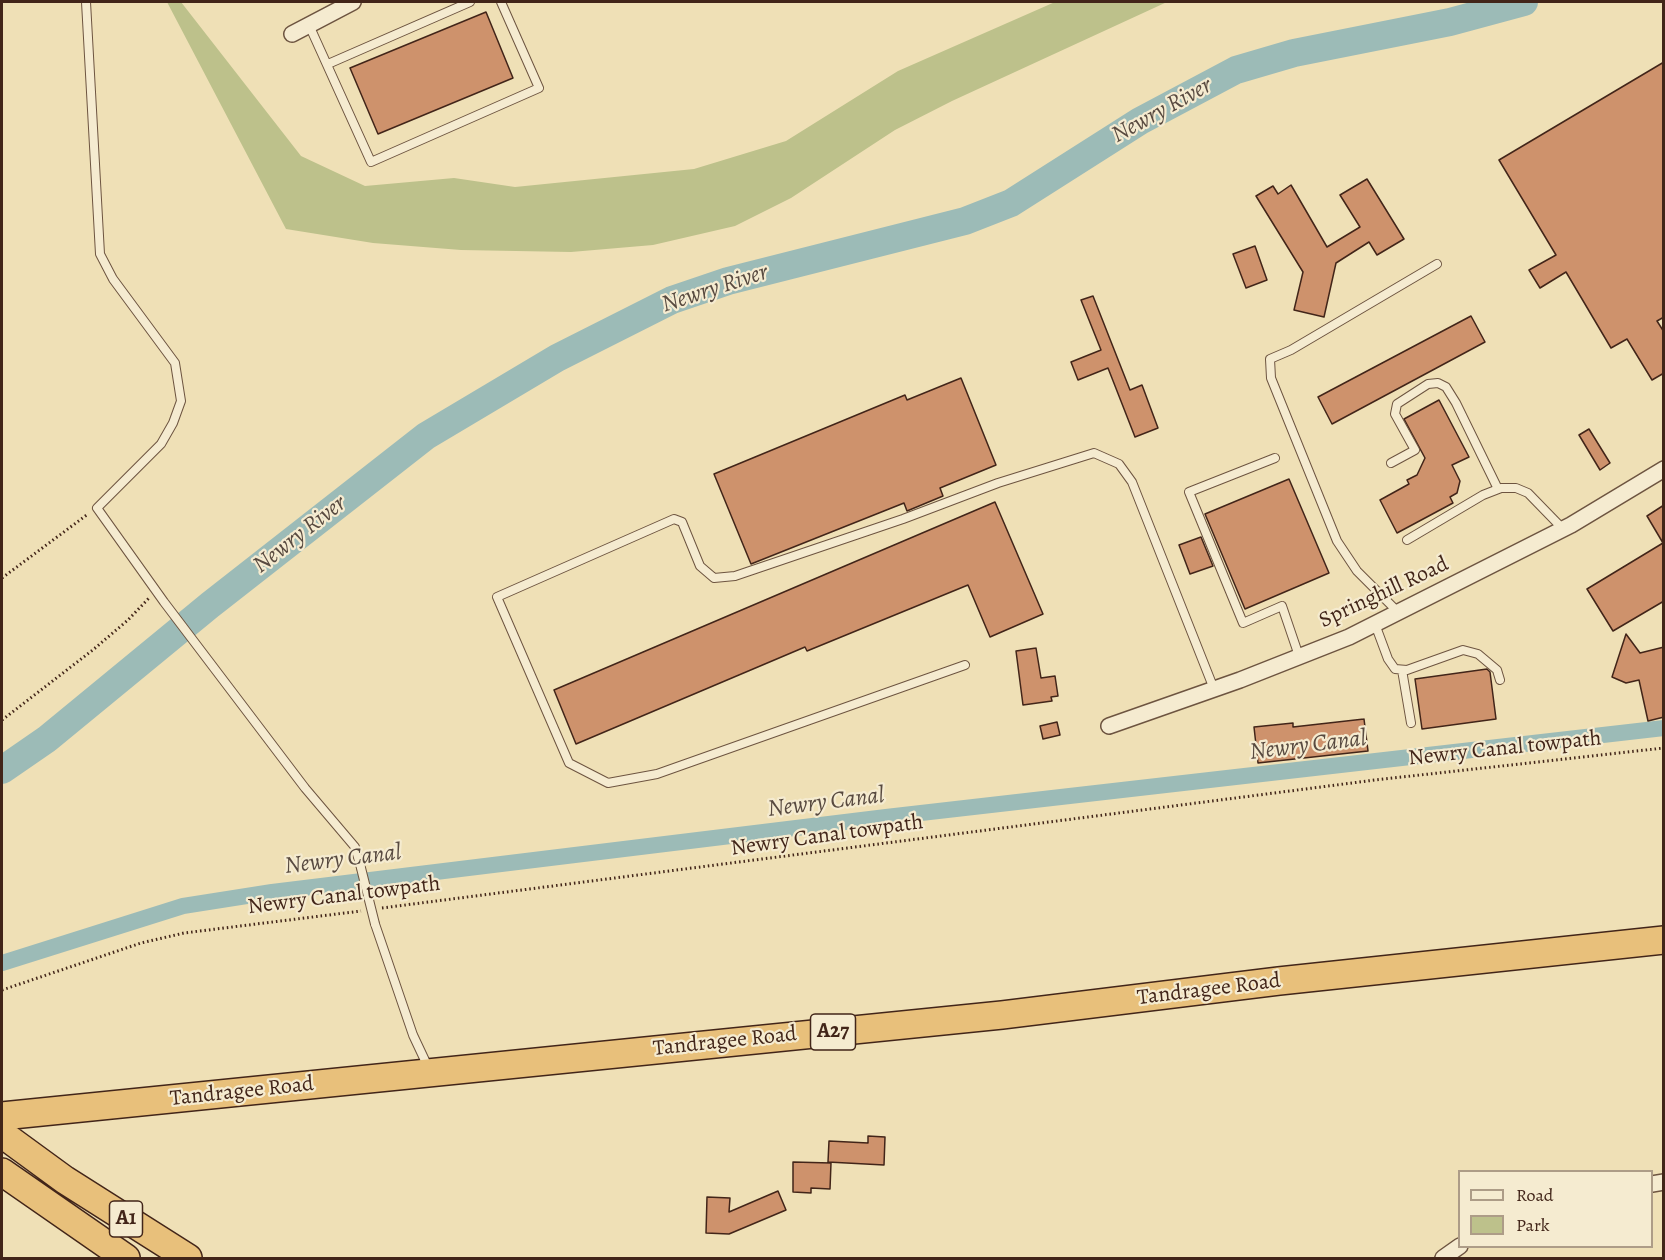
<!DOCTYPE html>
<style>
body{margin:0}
#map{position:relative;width:1665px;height:1260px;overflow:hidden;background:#efe0b6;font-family:Alegreya,serif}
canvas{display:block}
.frame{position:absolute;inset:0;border:3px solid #422519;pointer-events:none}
.legend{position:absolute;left:1458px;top:1170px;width:195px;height:78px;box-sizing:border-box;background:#f5ebd0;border:2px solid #ad9c87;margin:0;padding:8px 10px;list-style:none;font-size:18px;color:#422519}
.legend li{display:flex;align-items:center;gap:12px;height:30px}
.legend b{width:30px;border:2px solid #ad9c87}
</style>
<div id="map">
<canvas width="1665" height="1260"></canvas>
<div class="frame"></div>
<ul class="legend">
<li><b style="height:8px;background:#f5ebd0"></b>Road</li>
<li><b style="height:16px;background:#bdc18b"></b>Park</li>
</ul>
</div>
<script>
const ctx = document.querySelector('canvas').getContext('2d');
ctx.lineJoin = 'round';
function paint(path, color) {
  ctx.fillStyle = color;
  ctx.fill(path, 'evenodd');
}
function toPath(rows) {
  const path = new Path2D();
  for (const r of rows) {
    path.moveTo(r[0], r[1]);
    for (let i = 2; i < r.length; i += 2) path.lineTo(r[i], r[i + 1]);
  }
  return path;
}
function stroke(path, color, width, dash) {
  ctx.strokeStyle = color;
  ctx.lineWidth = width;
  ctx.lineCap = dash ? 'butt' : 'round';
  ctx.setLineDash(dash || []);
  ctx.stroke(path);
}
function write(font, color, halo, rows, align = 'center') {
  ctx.font = font + ' Alegreya,serif';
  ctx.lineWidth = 4.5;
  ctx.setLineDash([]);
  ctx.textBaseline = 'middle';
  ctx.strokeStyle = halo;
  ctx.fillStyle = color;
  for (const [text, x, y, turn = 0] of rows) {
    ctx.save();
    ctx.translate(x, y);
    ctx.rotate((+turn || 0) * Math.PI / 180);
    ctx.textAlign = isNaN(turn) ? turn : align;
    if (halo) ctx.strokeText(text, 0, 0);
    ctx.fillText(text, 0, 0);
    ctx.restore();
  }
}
const green = toPath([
 [167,2,181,2,301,156,365,186,454,178,515,187,694,169,786,141,898,71,1055,2,1167,2,952,101,895,130,791,198,735,226,653,245,571,252,461,250,373,243,286,229]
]);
const canal = toPath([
 [2,963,183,906,272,892,886,817,1664,728]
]);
const river = toPath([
 [2,770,47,739,210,605,426,436,557,358,672,300,728,281,965,221,1011,203,1140,121,1236,70,1294,53,1450,22,1524,2]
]);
const building = toPath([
 [486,12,513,78,378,134,350,68,486,12],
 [1664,62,1664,317,1657,321,1664,332,1664,373,1652,380,1627,339,1611,348,1566,272,1540,288,1529,270,1556,255,1499,160,1664,62],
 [1367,179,1404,239,1377,255,1369,242,1336,263,1324,317,1294,310,1303,272,1256,196,1273,186,1278,194,1291,185,1327,247,1360,227,1340,195,1367,179],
 [1255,246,1267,280,1246,288,1233,254,1255,246],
 [1093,296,1130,390,1142,385,1158,428,1135,437,1108,368,1078,380,1071,362,1101,350,1081,300,1093,296],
 [1471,316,1485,342,1332,424,1318,397,1471,316],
 [961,378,996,465,940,488,943,496,907,511,904,503,751,564,714,474,905,395,907,400,961,378],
 [1439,400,1469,457,1452,465,1460,481,1457,493,1450,497,1453,503,1397,533,1380,500,1409,484,1407,480,1417,475,1425,458,1404,419,1439,400],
 [1589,429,1610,463,1600,470,1579,435,1589,429],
 [1289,479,1329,573,1245,609,1205,514,1289,479],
 [995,502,1043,614,990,637,968,585,807,651,805,647,576,744,554,690,995,502],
 [1664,505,1664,601,1613,631,1587,589,1663,543,1647,516,1664,505],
 [1201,537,1213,566,1190,574,1179,545,1201,537],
 [1626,634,1640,653,1664,647,1664,717,1648,721,1639,680,1626,683,1612,677,1626,634],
 [1036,648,1041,678,1055,676,1058,696,1051,697,1052,701,1023,705,1016,651,1036,648],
 [1487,669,1490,672,1496,719,1422,729,1415,679,1487,669],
 [1364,719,1368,751,1258,763,1254,727,1293,723,1293,727,1364,719],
 [1057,722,1060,735,1043,739,1040,726,1057,722],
 [868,1136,885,1137,884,1165,828,1162,829,1141,868,1143,868,1136],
 [793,1162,831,1163,830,1189,811,1188,811,1193,793,1192,793,1162],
 [778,1191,786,1210,729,1234,706,1233,707,1197,730,1198,729,1212,778,1191]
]);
const path = toPath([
 [2,578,88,514],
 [2,720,94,649,128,620,149,598],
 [382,908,1375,780,1664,748],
 [2,990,141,943,184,933,361,911]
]);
const lane = toPath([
 [86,2,100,254,113,279,175,363,181,401,173,423,161,444,97,508,164,602,305,788,355,847,361,868],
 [309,25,371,162,539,88,501,2],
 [328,64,470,2],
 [1275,458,1189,492,1243,623,1282,606,1299,656],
 [1391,463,1415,450,1395,414,1397,404,1428,384,1438,383,1446,387,1456,403,1498,489],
 [1407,540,1483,495,1501,488,1516,488,1528,493,1563,529],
 [1398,612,1357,571,1337,541,1271,378,1270,359,1291,350,1437,264],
 [1375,624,1388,659,1395,669,1407,670,1463,650,1478,654,1497,670,1500,680],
 [965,665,657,774,608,783,569,763,497,597,674,519,682,522,700,566,714,578,735,576,903,519,998,483,1094,453,1119,464,1132,482,1214,689],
 [1402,670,1411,723],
 [375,924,413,1035,429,1069]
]);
const street = toPath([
 [292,34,353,2],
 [1109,726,1240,680,1349,637,1571,525,1664,469],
 [1652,1184,1664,1182],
 [1443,1258,1460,1246]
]);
const highway = toPath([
 [2,1116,1002,1015,1279,981,1664,940],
 [2,1134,65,1180,188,1258],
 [2,1172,126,1258]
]);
const laneBridge = toPath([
 [361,868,375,924]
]);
const shields = [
 [833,1032,45],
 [126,1219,33]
];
const shieldNames = [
 ["A27",833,1032],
 ["A1",126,1219]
];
const streetNames = [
 ["Springhill Road",1384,593,-25],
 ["Newry Canal towpath",1505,749,-6],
 ["Newry Canal towpath",827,836,-8],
 ["Newry Canal towpath",344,896,-7],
 ["Tandragee Road",1209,990,-7],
 ["Tandragee Road",725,1042,-6],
 ["Tandragee Road",242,1092,-6]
];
const waterNames = [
 ["Newry River",1162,111,-29],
 ["Newry River",715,289,-18],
 ["Newry River",300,535,-38],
 ["Newry Canal",1308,746,-7],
 ["Newry Canal",826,803,-7],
 ["Newry Canal",343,860,-7]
];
paint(green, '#bdc18b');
stroke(canal, '#9cbbb7', 16);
stroke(river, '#9cbbb7', 28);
paint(building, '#ce926c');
stroke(building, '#422519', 1.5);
stroke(lane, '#6d5440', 10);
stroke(street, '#6d5440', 18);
stroke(highway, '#422519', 30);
stroke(path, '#422519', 3, [1.5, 3]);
stroke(lane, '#f5ebd0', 8);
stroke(street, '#f5ebd0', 15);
stroke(highway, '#e8c07b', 27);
stroke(laneBridge, '#6d5440', 10, []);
stroke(laneBridge, '#f5ebd0', 8);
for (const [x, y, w] of shields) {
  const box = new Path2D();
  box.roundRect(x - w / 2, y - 18, w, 36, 4.5);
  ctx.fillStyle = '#f5ebd0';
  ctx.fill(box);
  stroke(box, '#422519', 1.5);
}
write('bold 21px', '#422519', null, shieldNames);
write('22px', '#422519', '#f5ebd0', streetNames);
write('italic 24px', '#584a40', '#f5ebd0', waterNames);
</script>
